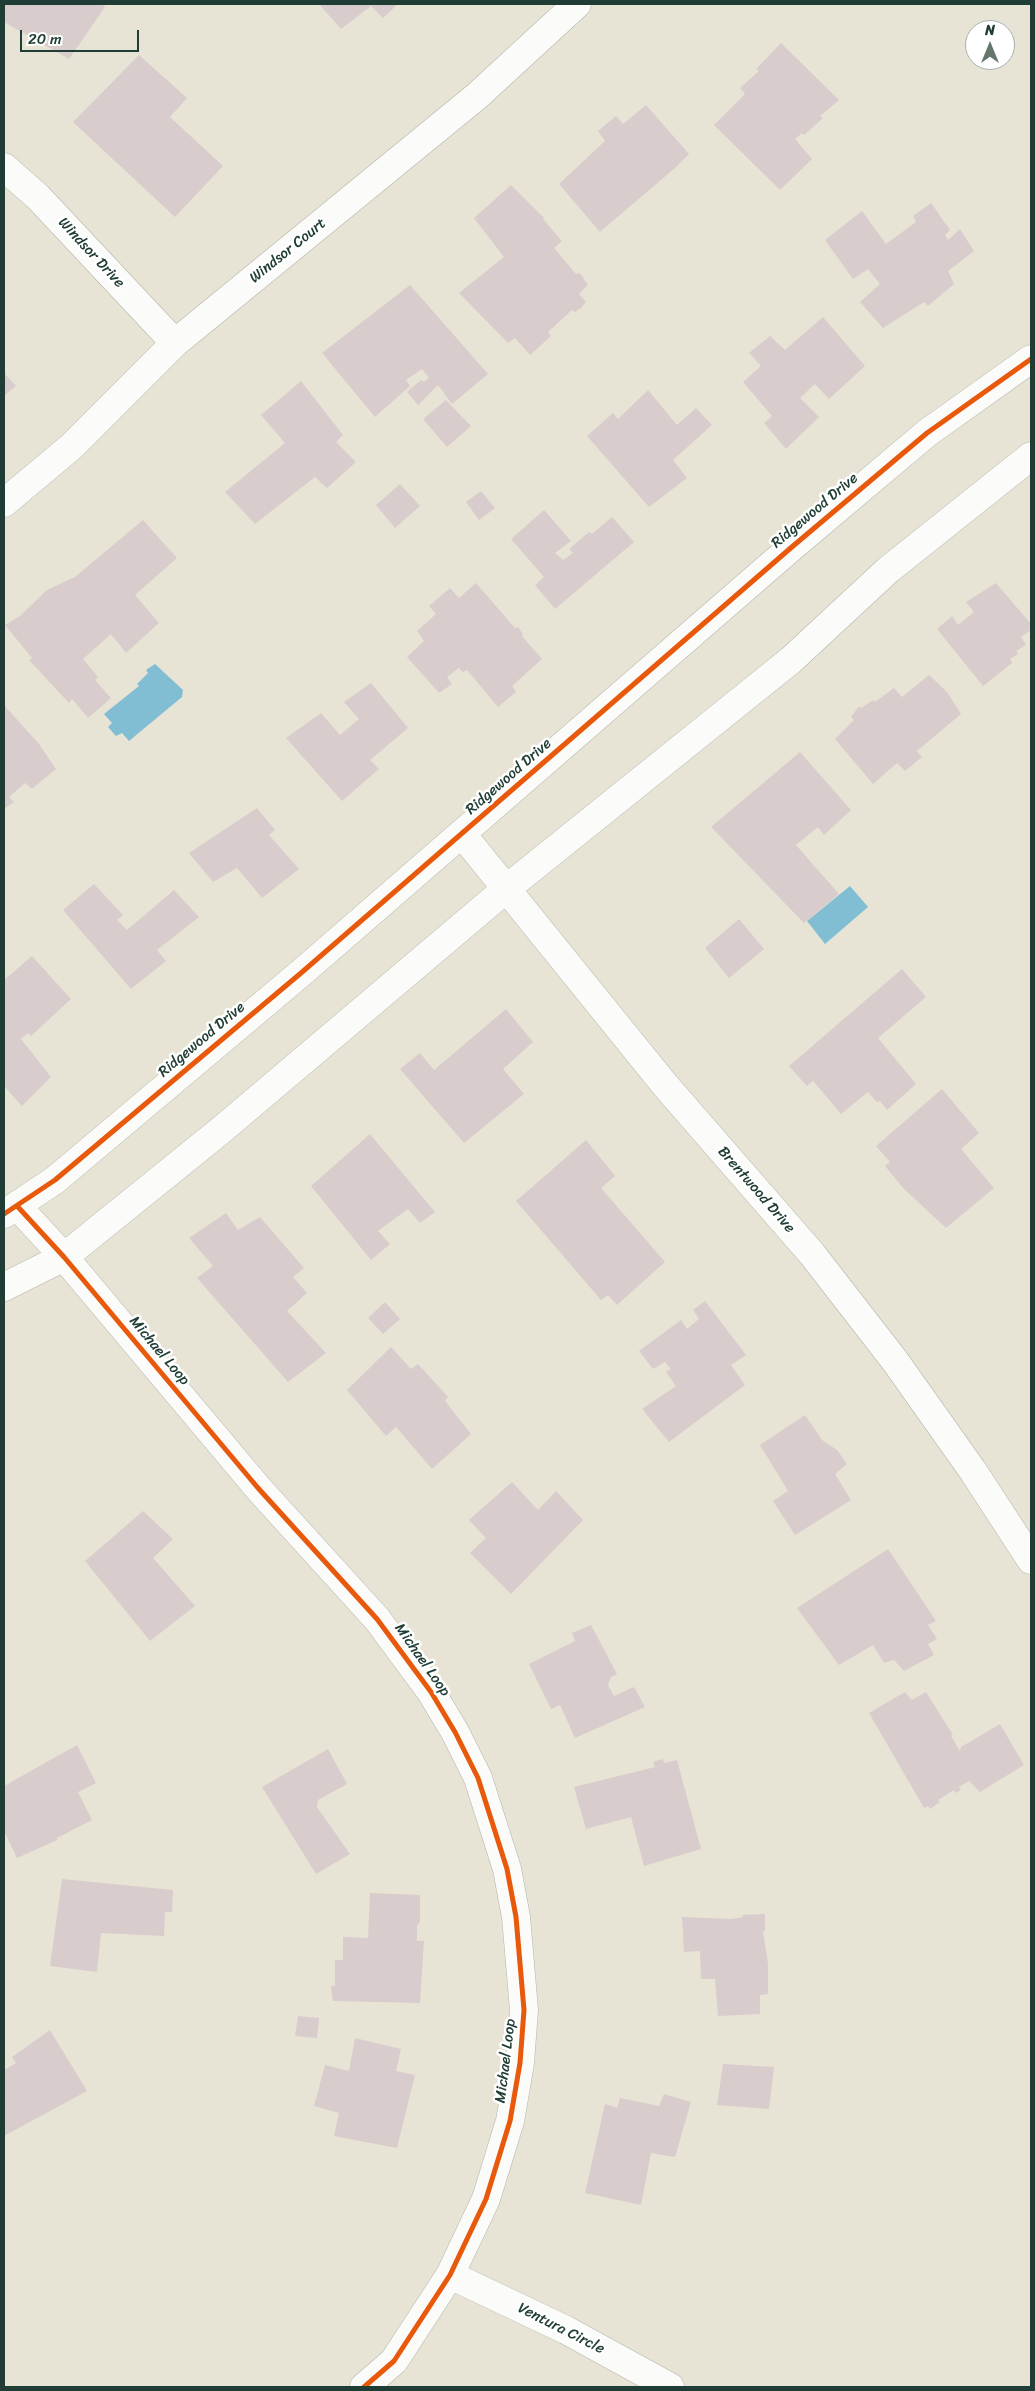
<!DOCTYPE html>
<style>
body{margin:0}
#map{position:relative;width:1035px;height:2391px;overflow:hidden;background:#e7e4d5;font-family:Sriracha,sans-serif}
canvas{display:block}
.frame{position:absolute;inset:0;border:5px solid #1f3d34;pointer-events:none}
.north{position:absolute;left:965px;top:20px;width:50px;height:50px;box-sizing:border-box;background:#fff;border:1px solid #a5b1ae;border-radius:50%;rotate:0deg;font-size:14px;font-weight:700;line-height:20px;text-align:center;color:#1f3d34}
.north::after{content:'';display:block;margin:auto;width:18px;height:22px;background:#65776c;clip-path:polygon(50% 0,100% 100%,50% 72%,0 100%)}
.scale{position:absolute;left:20px;top:30px;width:119px;height:22px;box-sizing:border-box;border:2px solid #1f3d34;border-top:0;padding-left:6px;font-size:15px;line-height:18px;white-space:nowrap;color:#1f3d34;-webkit-text-stroke:4px #fff;paint-order:stroke}
</style>
<div id="map">
<canvas width="1035" height="2391"></canvas>
<div class="frame"></div>
<div class="north">N</div>
<div class="scale">20 m</div>
</div>
<script>
const ctx = document.querySelector('canvas').getContext('2d');
ctx.lineJoin = 'round';
function paint(path, color) {
  ctx.fillStyle = color;
  ctx.fill(path, 'evenodd');
}
function toPath(rows) {
  const path = new Path2D();
  for (const r of rows) {
    path.moveTo(r[0], r[1]);
    for (let i = 2; i < r.length; i += 2) path.lineTo(r[i], r[i + 1]);
  }
  return path;
}
function stroke(path, color, width, dash) {
  ctx.strokeStyle = color;
  ctx.lineWidth = width;
  ctx.lineCap = dash ? 'butt' : 'round';
  ctx.setLineDash(dash || []);
  ctx.stroke(path);
}
function write(font, color, halo, rows, align = 'center') {
  ctx.font = font + ' Sriracha,sans-serif';
  ctx.lineWidth = 5;
  ctx.setLineDash([]);
  ctx.textBaseline = 'middle';
  ctx.strokeStyle = halo;
  ctx.fillStyle = color;
  for (const [text, x, y, turn = 0] of rows) {
    ctx.save();
    ctx.translate(x, y);
    ctx.rotate((+turn || 0) * Math.PI / 180);
    ctx.textAlign = isNaN(turn) ? turn : align;
    if (halo) ctx.strokeText(text, 0, 0);
    ctx.fillText(text, 0, 0);
    ctx.restore();
  }
}
const water = toPath([
 [155,664,183,690,182,697,129,741,122,733,116,736,108,727,112,723,104,714,139,686,137,684,148,673,146,670],
 [850,886,868,907,825,944,807,921]
]);
const building = toPath([
 [4,4,101,4,105,7,69,59,4,22],
 [319,4,398,4,383,18,371,6,341,29],
 [781,43,839,100,820,116,823,118,804,135,802,133,795,139,812,159,780,190,714,125,745,94,740,88,759,71,756,69],
 [139,55,187,98,170,117,223,166,175,217,73,122],
 [646,105,689,154,675,168,600,232,559,184,605,141,598,131,616,116,623,124],
 [511,185,544,218,543,219,562,241,554,248,576,274,580,273,588,285,579,294,586,302,581,308,575,312,572,310,548,332,551,336,530,355,515,338,508,343,459,293,504,257,474,218],
 [931,203,950,230,945,235,948,240,960,229,974,251,948,271,954,284,928,306,924,302,883,328,860,302,880,284,868,269,853,279,825,240,862,211,886,244,916,222,913,216],
 [410,285,488,374,452,404,438,385,418,405,407,392,421,380,424,382,429,378,422,369,406,380,410,386,375,417,322,353],
 [823,317,865,366,829,399,815,384,800,398,819,417,786,449,764,423,772,416,743,382,761,366,749,353,770,336,785,350],
 [4,373,16,386,4,396],
 [301,381,343,435,336,442,356,462,327,488,315,477,255,524,225,492,285,443,261,415],
 [648,390,677,425,696,408,712,425,673,460,687,478,649,507,587,436,613,413,618,419],
 [446,400,471,426,447,447,423,419],
 [400,484,420,506,395,528,376,505],
 [481,491,495,508,479,520,466,502],
 [544,510,571,541,555,553,563,560,573,553,569,549,589,532,592,534,612,517,634,542,555,609,535,585,544,577,511,539],
 [143,520,177,558,135,595,159,623,126,653,111,634,83,659,98,677,95,680,111,698,88,718,72,699,69,703,29,660,32,658,5,625,20,616,47,590,75,577],
 [476,583,515,628,518,627,523,634,522,636,542,659,512,686,516,692,498,707,467,670,463,672,459,668,447,677,452,684,439,693,407,657,424,641,417,631,436,614,429,606,450,588,459,598],
 [996,583,1031,624,1031,630,1021,637,1026,645,1016,651,1018,654,1010,659,1012,663,983,686,937,629,952,616,958,625,974,612,966,602],
 [929,675,947,692,961,714,917,751,922,757,905,771,897,763,873,784,835,739,854,720,851,717,859,706,861,708,873,700,875,702,894,688,902,697],
 [371,683,408,728,370,760,379,769,342,801,286,738,321,713,340,735,359,719,344,702],
 [4,705,39,744,56,769,32,789,25,783,9,797,14,802,4,809],
 [800,752,851,810,824,835,818,827,796,845,839,894,804,923,711,827],
 [257,808,275,830,269,835,299,869,262,898,237,868,213,882,189,853],
 [94,884,123,915,117,920,127,930,174,890,199,917,157,950,166,961,131,989,63,910],
 [739,919,764,949,729,978,705,948],
 [32,956,71,999,31,1036,28,1033,21,1039,51,1077,22,1106,4,1086,4,980],
 [902,969,926,997,878,1038,916,1084,887,1110,880,1101,877,1102,868,1092,841,1114,813,1081,807,1086,789,1066],
 [506,1009,533,1042,503,1069,524,1094,464,1143,400,1069,420,1053,434,1070],
 [942,1089,979,1133,961,1149,994,1188,946,1228,904,1189,885,1166,890,1162,876,1146],
 [370,1134,435,1212,420,1223,408,1209,378,1231,390,1244,371,1260,311,1186],
 [586,1140,615,1176,601,1188,665,1262,617,1305,608,1295,601,1300,516,1201],
 [226,1213,238,1230,260,1217,304,1268,293,1277,307,1293,287,1311,326,1353,288,1382,197,1278,213,1266,189,1238],
 [705,1301,746,1355,731,1365,745,1385,669,1442,642,1409,676,1386,666,1372,671,1369,665,1362,653,1369,639,1351,681,1320,687,1329,699,1319,693,1310],
 [385,1302,400,1319,383,1334,368,1318],
 [391,1347,411,1369,418,1364,448,1397,445,1401,471,1434,432,1469,396,1427,386,1436,347,1390],
 [805,1415,822,1440,837,1450,847,1464,835,1474,851,1500,795,1535,773,1501,788,1491,760,1445],
 [512,1482,538,1510,556,1491,583,1520,511,1594,470,1553,486,1538,469,1520],
 [143,1511,173,1539,153,1558,195,1606,150,1641,85,1561],
 [888,1549,936,1621,928,1625,937,1639,928,1644,934,1655,904,1671,894,1660,884,1663,873,1645,839,1665,797,1608],
 [591,1625,617,1674,611,1677,608,1685,614,1696,634,1687,645,1707,575,1738,560,1705,551,1709,529,1664,575,1641,572,1633],
 [905,1692,912,1700,926,1692,953,1735,951,1736,960,1751,961,1747,1000,1724,1024,1765,980,1792,969,1781,959,1787,961,1790,956,1793,954,1790,938,1800,940,1802,930,1809,928,1806,924,1808,869,1713],
 [77,1745,96,1783,78,1792,92,1820,57,1838,57,1840,17,1858,4,1831,4,1786],
 [328,1749,347,1784,318,1800,317,1807,350,1854,316,1874,262,1787],
 [663,1759,664,1763,677,1760,701,1849,644,1866,631,1817,586,1829,574,1787,655,1767,653,1762],
 [62,1879,173,1890,172,1912,165,1912,164,1936,101,1933,97,1972,50,1966],
 [370,1893,420,1895,420,1922,417,1925,417,1941,424,1941,420,2003,333,2001,331,1986,335,1986,335,1960,343,1960,343,1937,368,1938],
 [765,1914,765,1931,763,1931,768,1964,768,1994,760,1995,760,2014,718,2016,715,1979,701,1979,700,1951,684,1952,682,1917,731,1919,743,1917,742,1915],
 [298,2016,319,2018,317,2038,295,2036],
 [50,2030,87,2091,4,2136,4,2070,16,2063,12,2057],
 [355,2038,401,2049,396,2071,415,2075,397,2148,334,2136,339,2113,314,2106,325,2065,349,2071],
 [723,2064,774,2067,769,2109,717,2105],
 [664,2094,691,2102,675,2157,651,2153,641,2205,585,2193,605,2104,617,2108,620,2098,659,2106]
]);
const minor = toPath([
 [4,167,38,197,175,343],
 [4,503,72,446,175,343,477,96,577,4],
 [462,834,665,1085,812,1254,895,1361,973,1471,1031,1560],
 [18,1207,64,1257,258,1488,377,1619,431,1692,455,1732,478,1778,507,1869,516,1917,524,2010,520,2063,510,2121,486,2199,450,2275,394,2361,364,2387],
 [4,1214,55,1180,301,973,793,546,927,433,1031,359],
 [4,1287,64,1257,220,1131,506,889,791,660,888,570,1031,456],
 [450,2275,566,2330,670,2387]
]);
const cycleway = toPath([
 [18,1207,64,1257,258,1488,377,1619,431,1692,455,1732,478,1778,507,1869,516,1917,524,2010,520,2063,510,2121,486,2199,450,2275,394,2361,364,2387],
 [4,1214,55,1180,301,973,793,546,927,433,1031,359]
]);
const streetNames = [
 ["Windsor Court",288,251,-39],
 ["Windsor Drive",91,253,47],
 ["Ridgewood Drive",815,511,-40],
 ["Ridgewood Drive",509,777,-41],
 ["Ridgewood Drive",202,1040,-40],
 ["Brentwood Drive",756,1190,49],
 ["Michael Loop",159,1351,50],
 ["Michael Loop",422,1660,55],
 ["Michael Loop",506,2061,-83],
 ["Ventura Circle",561,2329,27]
];
paint(water, '#81bed3');
paint(building, '#d9cccc');
stroke(minor, '#b3b4aa', 29);
stroke(minor, '#fbfbf9', 28);
stroke(cycleway, '#e8590c', 5);
write('15px', '#1f3d34', '#fff', streetNames);
</script>
